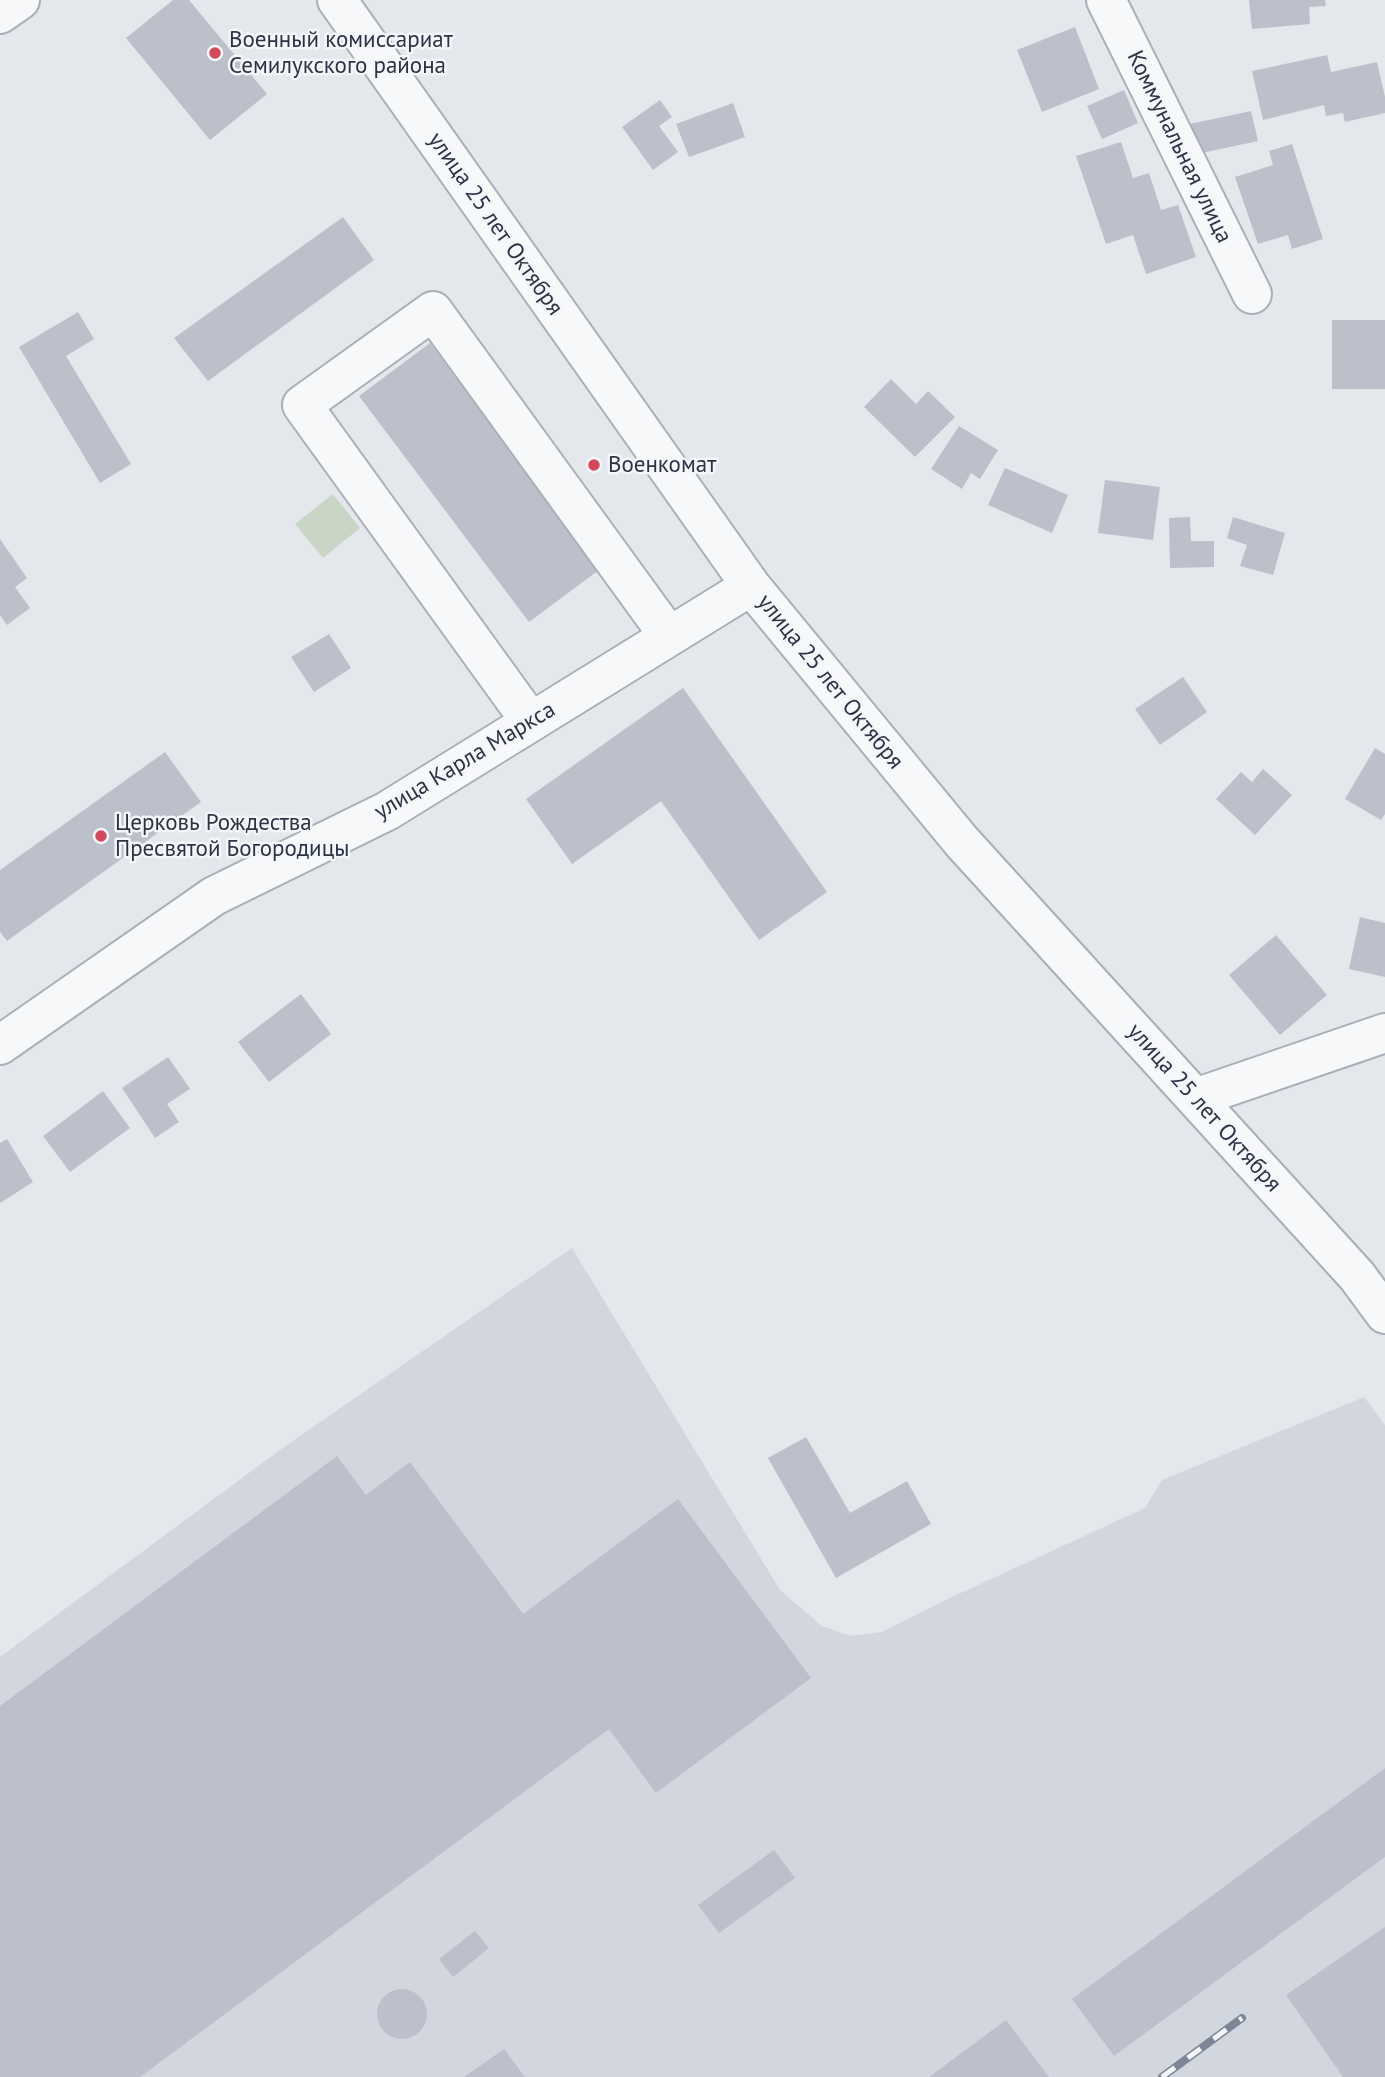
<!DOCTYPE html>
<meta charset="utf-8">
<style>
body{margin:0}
canvas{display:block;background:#e4e7ec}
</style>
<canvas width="1385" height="2077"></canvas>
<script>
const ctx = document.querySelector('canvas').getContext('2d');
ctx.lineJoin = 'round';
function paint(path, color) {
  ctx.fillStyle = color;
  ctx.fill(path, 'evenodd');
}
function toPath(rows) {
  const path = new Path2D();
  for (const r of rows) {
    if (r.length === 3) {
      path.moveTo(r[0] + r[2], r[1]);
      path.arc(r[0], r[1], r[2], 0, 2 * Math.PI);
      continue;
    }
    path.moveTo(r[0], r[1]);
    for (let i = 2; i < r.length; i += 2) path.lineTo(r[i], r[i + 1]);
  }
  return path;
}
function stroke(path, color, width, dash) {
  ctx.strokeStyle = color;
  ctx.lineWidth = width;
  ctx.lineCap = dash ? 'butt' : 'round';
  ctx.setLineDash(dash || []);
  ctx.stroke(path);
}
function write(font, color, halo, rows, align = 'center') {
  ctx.font = font + ' "PT Sans",sans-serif';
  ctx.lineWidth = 5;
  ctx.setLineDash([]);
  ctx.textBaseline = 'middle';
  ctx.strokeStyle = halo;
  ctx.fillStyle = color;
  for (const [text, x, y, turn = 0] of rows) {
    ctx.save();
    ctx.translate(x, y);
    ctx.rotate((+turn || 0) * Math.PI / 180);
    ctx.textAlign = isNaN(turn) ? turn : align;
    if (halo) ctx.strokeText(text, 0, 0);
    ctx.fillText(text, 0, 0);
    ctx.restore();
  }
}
const built = toPath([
 [572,1248,780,1590,822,1626,851,1636,882,1632,952,1597,1145,1508,1162,1480,1364,1397,1385,1425,1385,2077,0,2077,0,1657,284,1447]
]);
const green = toPath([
 [333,494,360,528,323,558,295,524]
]);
const building = toPath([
 [173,0,189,0,267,94,210,140,126,38],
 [1249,0,1325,0,1326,6,1309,7,1310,24,1252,29],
 [1075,27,1099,89,1042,112,1017,50],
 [1327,55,1331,72,1377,62,1385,97,1385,113,1345,122,1343,113,1326,116,1324,105,1263,120,1252,71],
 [1124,90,1138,123,1102,139,1087,106],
 [660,100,672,117,659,126,678,152,653,170,622,127],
 [733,103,745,137,689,157,676,124],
 [1251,111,1258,141,1192,155,1185,125],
 [1121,142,1133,178,1149,173,1161,210,1178,205,1196,257,1146,274,1133,235,1106,244,1076,156],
 [1292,144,1323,239,1292,249,1288,235,1258,244,1235,177,1273,165,1269,151],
 [343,217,374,260,208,381,174,338],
 [78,312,94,339,66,356,131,464,100,483,19,347],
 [1332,320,1385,320,1385,389,1332,389],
 [430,343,599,570,529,622,359,396],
 [891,379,916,404,928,391,955,417,915,457,864,407],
 [959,426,998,450,980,479,971,473,962,489,931,469],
 [1005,468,1068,495,1052,533,988,505],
 [1105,480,1160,487,1153,540,1098,533],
 [1190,517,1191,541,1214,541,1214,567,1170,568,1169,518],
 [1233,517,1285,533,1273,575,1240,566,1247,545,1227,538],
 [0,539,27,578,15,587,30,608,7,625,0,615],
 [329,634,351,668,314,692,291,657],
 [1183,677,1207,712,1160,745,1135,709],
 [683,688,827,892,759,940,661,801,572,864,526,799],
 [1375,748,1385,754,1385,814,1381,820,1345,799],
 [165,752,201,802,7,941,0,932,0,870],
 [1263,769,1292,795,1255,835,1216,799,1241,772,1252,782],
 [1360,917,1385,923,1385,977,1349,969],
 [1276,935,1327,995,1280,1035,1229,975],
 [301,994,331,1034,269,1082,238,1042],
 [168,1057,190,1089,167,1104,179,1122,155,1138,122,1088],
 [103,1091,130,1128,70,1172,43,1136],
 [7,1139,33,1182,0,1203,0,1143],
 [806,1437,850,1513,907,1481,931,1524,836,1578,768,1458],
 [337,1456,366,1495,410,1462,523,1614,678,1499,811,1678,656,1793,609,1729,140,2077,0,2077,0,1706],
 [1385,1768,1385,1857,1114,2056,1072,1999],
 [774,1850,795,1878,719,1933,698,1905],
 [1385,1927,1385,2077,1343,2077,1286,1995],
 [475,1931,489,1948,453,1977,439,1959],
 [402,2014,25],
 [1006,2020,1049,2077,929,2077],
 [504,2049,525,2077,464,2077]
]);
const minor = toPath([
 [337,0,751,586,962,842,1357,1276,1385,1314],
 [1106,0,1252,294],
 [0,14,20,0],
 [531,722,302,405,433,311,669,636],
 [0,1045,214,896,387,811,751,586],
 [1195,1098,1385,1033]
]);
const rail = toPath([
 [1162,2077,1242,2018]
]);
const markers = [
 [215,53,7,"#d1495b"],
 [594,465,7,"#d1495b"],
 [101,836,7,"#d1495b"]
];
const poiNames = [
 ["Военный комиссариат",229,40],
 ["Семилукского района",229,66],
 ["Военкомат",608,465],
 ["Церковь Рождества",115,823],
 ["Пресвятой Богородицы",115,849]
];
const streetNames = [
 ["Коммунальная улица",1179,147,64],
 ["улица 25 лет Октября",495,224,55],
 ["улица 25 лет Октября",830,682,51],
 ["улица Карла Маркса",465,761,-31],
 ["улица 25 лет Октября",1204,1108,48]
];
paint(built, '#d2d6de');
paint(green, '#c9d6c5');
paint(building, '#bbc0ca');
stroke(minor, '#a9aeb7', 42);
stroke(minor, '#f7f8fa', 38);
stroke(rail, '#7d8696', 8);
stroke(rail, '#f4f6f9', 5, [16]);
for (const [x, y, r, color] of markers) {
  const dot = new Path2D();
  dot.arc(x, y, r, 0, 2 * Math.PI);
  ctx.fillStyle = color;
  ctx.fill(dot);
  stroke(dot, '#f4f6f9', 2.5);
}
write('23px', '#2b3445', '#f4f6f9', poiNames, 'left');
write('23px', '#2b3445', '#f4f6f9', streetNames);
</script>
